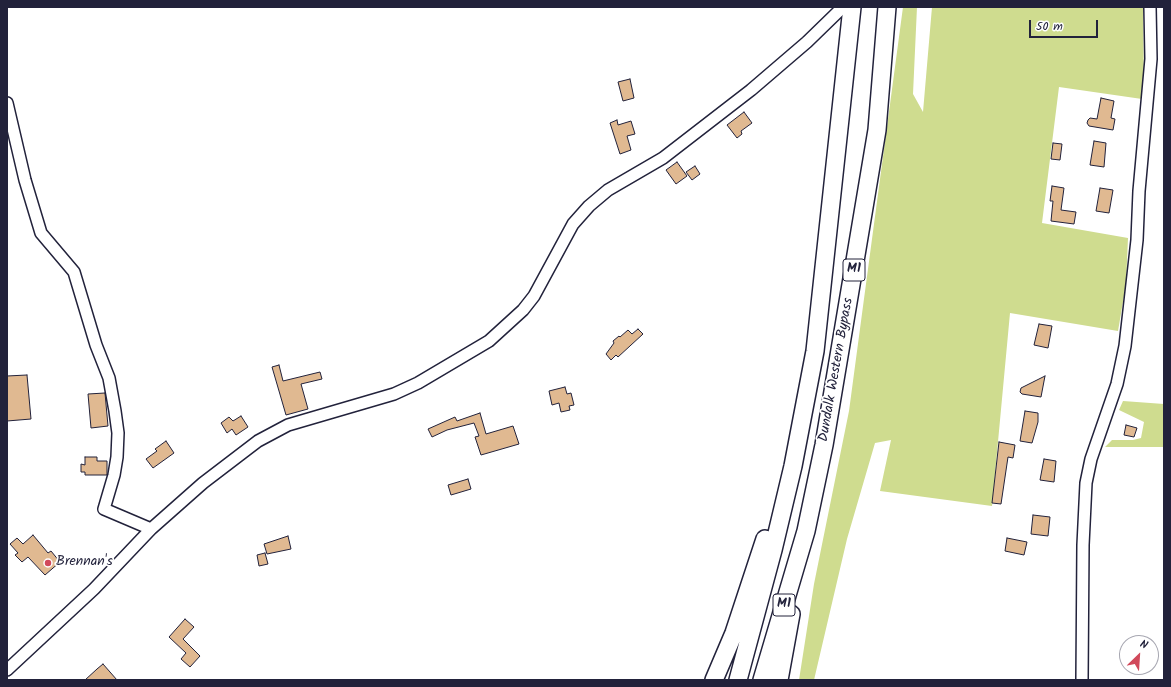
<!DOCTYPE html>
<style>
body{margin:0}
#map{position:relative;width:1171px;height:687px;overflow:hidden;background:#fff;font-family:Kalam,sans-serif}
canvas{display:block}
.frame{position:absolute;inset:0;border:8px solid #22223b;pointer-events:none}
.north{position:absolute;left:1119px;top:635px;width:40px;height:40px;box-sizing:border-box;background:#fff;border:1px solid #a7a7b1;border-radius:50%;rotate:25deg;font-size:11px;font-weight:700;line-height:16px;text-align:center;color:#22223b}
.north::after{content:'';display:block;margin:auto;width:14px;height:18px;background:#d1495b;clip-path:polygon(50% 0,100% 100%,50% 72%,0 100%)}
.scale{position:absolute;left:1029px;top:20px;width:69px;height:18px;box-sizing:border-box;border:2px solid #22223b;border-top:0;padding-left:5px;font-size:12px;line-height:14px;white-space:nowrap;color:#22223b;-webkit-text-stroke:3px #fff;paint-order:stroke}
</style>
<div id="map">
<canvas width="1171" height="687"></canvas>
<div class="frame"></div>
<div class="north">N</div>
<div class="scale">50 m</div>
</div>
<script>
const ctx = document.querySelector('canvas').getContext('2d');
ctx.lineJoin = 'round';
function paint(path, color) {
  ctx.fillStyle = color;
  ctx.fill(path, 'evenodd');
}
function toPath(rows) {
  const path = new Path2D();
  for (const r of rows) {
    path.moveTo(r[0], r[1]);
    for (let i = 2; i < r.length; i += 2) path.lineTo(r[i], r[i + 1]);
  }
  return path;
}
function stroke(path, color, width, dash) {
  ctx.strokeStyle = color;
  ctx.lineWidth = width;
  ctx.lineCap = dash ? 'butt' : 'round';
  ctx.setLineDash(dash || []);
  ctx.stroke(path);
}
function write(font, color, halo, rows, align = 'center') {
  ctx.font = font + ' Kalam,sans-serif';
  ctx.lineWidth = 3.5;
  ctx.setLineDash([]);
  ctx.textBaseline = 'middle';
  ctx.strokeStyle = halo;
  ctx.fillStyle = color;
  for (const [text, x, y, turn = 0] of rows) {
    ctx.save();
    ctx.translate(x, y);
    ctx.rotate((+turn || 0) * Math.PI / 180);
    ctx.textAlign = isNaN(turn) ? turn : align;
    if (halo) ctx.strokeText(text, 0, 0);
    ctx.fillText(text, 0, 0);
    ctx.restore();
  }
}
const green = toPath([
 [903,7,917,7,913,94,923,112,932,7,1143,7,1144,86,1142,99,1059,87,1042,223,1128,238,1126,284,1118,331,1010,313,992,506,880,491,891,440,875,443,847,539,814,680,799,680,814,584,849,411],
 [1123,401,1164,404,1164,447,1105,447,1112,440,1133,440,1141,438,1144,422,1119,410]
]);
const building = toPath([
 [630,79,634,98,623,101,618,82,630,79],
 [1101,98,1114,101,1111,118,1115,119,1113,130,1089,126,1087,123,1088,120,1090,118,1097,119,1101,98],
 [744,112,752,123,741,131,742,134,737,138,727,125,744,112],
 [617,120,618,125,631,121,635,134,627,136,631,150,620,154,610,123,617,120],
 [1094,141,1106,143,1104,167,1090,165,1094,141],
 [1053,143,1062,144,1060,160,1051,159,1053,143],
 [677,162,687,176,676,184,666,170,677,162],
 [695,166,700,174,692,180,686,172,695,166],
 [1052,186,1064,188,1061,210,1076,212,1074,224,1051,221,1053,201,1050,201,1052,186],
 [1100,188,1113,190,1109,213,1096,211,1100,188],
 [1039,324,1052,326,1048,348,1034,345,1039,324],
 [638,329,643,334,618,357,616,355,611,360,606,354,614,343,613,341,619,336,620,337,628,330,632,334,638,329],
 [279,365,283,381,320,372,322,379,301,384,308,409,286,415,272,367,279,365],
 [27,375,31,419,7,421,7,376,27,375],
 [1045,376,1041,397,1022,394,1020,392,1021,388,1045,376],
 [565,387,567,394,571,393,574,405,569,406,570,410,561,412,559,403,552,405,549,391,565,387],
 [105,393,108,426,91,428,88,394,105,393],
 [1025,411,1038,413,1038,422,1032,443,1020,441,1025,411],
 [480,413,486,434,513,426,519,444,481,455,475,437,479,436,474,423,447,430,432,437,428,429,455,417,457,421,480,413],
 [241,416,248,427,236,435,232,429,227,433,221,423,229,417,233,421,241,416],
 [1126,425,1137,428,1134,437,1124,435,1126,425],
 [166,441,174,453,153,468,146,459,157,451,155,449,166,441],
 [999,442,1015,445,1013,458,1008,457,1001,504,992,503,999,442],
 [85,457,97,457,97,461,107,461,107,475,85,475,85,472,81,472,81,464,85,465,85,457],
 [1044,459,1056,461,1054,482,1040,480,1044,459],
 [468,479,471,489,451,495,448,485,468,479],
 [1033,515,1050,517,1048,536,1031,534,1033,515],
 [33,535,48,553,51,551,60,562,45,575,28,557,22,562,15,555,18,553,10,544,17,538,23,544,33,535],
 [288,536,291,549,267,554,264,544,288,536],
 [1007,538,1027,542,1024,555,1005,551,1007,538],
 [265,553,268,564,259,566,257,555,265,553],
 [185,619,194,627,183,639,200,656,190,667,181,659,186,653,169,637,185,619],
 [103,664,117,680,85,680,97,669,103,664]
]);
const minor = toPath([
 [7,103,25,180,41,233,74,272,96,345,109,378,115,411,118,433,117,457,114,475,104,509,151,529],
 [7,670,94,589,151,529,203,483,258,441,288,425,394,394,418,383,489,341,523,310,534,296,573,224,589,206,608,190,663,158,751,90,807,42,843,7],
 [1082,680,1083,545,1086,483,1091,459,1117,384,1125,346,1137,240,1139,191,1151,59,1150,7]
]);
const highway = toPath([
 [714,680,734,633,765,539],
 [738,680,773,550,793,466,815,351,852,7],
 [762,680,806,531,824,445,877,130,887,7],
 [779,680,791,614]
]);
const markers = [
 [48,563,4,"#d1495b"]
];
const shields = [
 [854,270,22],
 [784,605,22]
];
const shieldNames = [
 ["M1",854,270],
 ["M1",784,605]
];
const streetNames = [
 ["Dundalk Western Bypass",837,370,-80]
];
const poiNames = [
 ["Brennan's",56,563]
];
paint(green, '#cfdc8f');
paint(building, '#e0b991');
stroke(building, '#22223b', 1);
stroke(minor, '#22223b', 14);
stroke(highway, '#22223b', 20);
stroke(minor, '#fff', 11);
stroke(highway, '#fff', 17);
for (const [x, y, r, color] of markers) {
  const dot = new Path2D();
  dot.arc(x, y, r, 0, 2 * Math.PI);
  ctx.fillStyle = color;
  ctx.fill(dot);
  stroke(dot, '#fff', 1.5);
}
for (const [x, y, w] of shields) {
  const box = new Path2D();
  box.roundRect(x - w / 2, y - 11, w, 22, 3);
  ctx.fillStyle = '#fff';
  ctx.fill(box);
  stroke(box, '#22223b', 1);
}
write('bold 13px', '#22223b', null, shieldNames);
write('14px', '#22223b', '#fff', streetNames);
write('14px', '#22223b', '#fff', poiNames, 'left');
</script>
